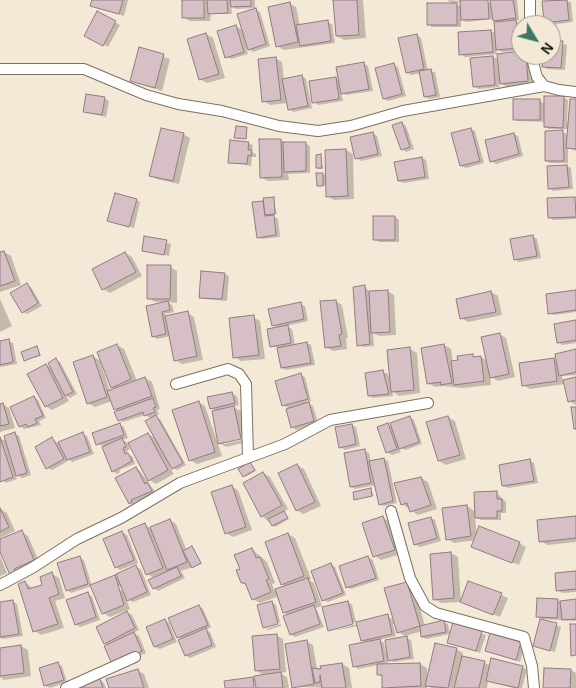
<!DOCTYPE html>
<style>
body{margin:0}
#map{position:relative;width:576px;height:688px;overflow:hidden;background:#f4e9d6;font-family:Arial,sans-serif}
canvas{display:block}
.north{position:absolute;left:511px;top:15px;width:50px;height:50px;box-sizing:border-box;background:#f4e9d6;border:1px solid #9c9486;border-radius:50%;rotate:127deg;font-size:14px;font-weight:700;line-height:20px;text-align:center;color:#19150e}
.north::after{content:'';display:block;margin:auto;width:18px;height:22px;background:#3b7762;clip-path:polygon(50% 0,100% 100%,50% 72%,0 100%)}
</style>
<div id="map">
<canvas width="576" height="688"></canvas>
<div class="north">N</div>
</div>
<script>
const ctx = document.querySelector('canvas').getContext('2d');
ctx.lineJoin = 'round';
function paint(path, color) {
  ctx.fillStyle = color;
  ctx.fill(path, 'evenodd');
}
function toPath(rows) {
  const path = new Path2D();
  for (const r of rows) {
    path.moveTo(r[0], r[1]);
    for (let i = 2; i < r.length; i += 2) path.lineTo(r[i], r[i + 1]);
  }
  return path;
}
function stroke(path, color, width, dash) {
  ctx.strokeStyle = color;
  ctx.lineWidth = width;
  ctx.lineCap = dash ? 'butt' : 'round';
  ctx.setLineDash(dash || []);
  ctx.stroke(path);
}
const shadow = toPath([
 [93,0,128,0,124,16,96,8,92,6],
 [184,0,255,0,255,8,236,9,231,6,232,14,211,14,210,21,190,21,183,17],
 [335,0,363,0,366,38,344,40,337,36],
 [447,0,491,3,491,0,517,0,519,20,514,20,520,24,521,55,532,56,534,85,508,88,499,82,499,87,478,89,474,86,490,55,499,60,515,53,515,51,502,52,496,49,497,54,465,57,461,54,491,31,496,34,499,23,493,19,466,22,461,19,461,27,432,27,428,24,453,4],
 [462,2,462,7,455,3],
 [558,0,571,2,573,22,550,25,545,23,543,2],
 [290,4,296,7,300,26,327,22,332,24,335,43,284,50,277,46],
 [255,10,260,12,270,46,253,52,246,47,248,54,231,59,226,57,236,26,243,31],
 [97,13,120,25,108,47,86,35],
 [206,34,213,38,225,78,207,83,200,79],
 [417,35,421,38,428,71,435,72,440,97,429,99,425,96,421,73,411,75,407,72],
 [551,41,567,45,565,70,547,69,543,67,544,55,551,55],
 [139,49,170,59,162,91,131,81],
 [275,58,282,62,284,80,302,76,306,79,312,108,293,112,289,109,288,103,270,105,264,101],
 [364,64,368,66,373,91,346,95,341,92,343,101,318,105,314,102,335,78,340,81],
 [394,65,398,67,406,96,388,101,384,99],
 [563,97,568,100,567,122,569,122,576,100,576,151,568,147,568,163,550,163,546,161,546,132,563,132,568,135,569,129,549,129,545,127,545,122,518,121,514,119,540,101,545,104],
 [104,98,109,101,106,117,85,112],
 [402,123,406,126,414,149,406,152,402,149],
 [247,129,247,139,236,137],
 [471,129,475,131,484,163,466,168,461,166],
 [373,133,377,136,382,156,361,161,356,158],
 [183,134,190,138,179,184,157,179,151,176],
 [514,134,518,136,523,156,496,164,491,161],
 [281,140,287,144,305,143,310,146,310,173,288,174,289,180,268,181,261,177],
 [248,143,253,145,252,152,256,154,256,157,252,157,251,166,229,162],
 [346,150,353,154,354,199,334,200,327,196,327,186,318,185,323,174,327,176],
 [321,156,323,169,319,169,317,168],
 [422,158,426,160,429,179,403,183,399,181],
 [567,166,571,168,573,189,553,191,549,188],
 [575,198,576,219,553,220,549,217,549,199],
 [273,199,277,214,271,215,278,219,280,237,262,239,258,237,262,202,265,204],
 [136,200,140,202,134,228,109,221],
 [395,217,399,220,399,242,379,242,374,239],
 [532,236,537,239,541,258,519,262,515,259],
 [145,238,171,244,169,256,143,250],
 [4,252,11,256,21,285,0,292,0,253],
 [125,253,132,257,142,276,110,293,103,289],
 [170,267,177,271,177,303,168,302,172,305,174,312,165,314,166,317,188,313,194,317,203,360,182,364,175,360,171,336,157,339,153,336,164,302,155,302,148,298],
 [224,274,229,276,227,301,204,299,200,297],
 [27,285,31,287,42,306,27,314,23,312],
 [365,287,370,292,387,291,394,295,396,335,379,336,373,333,374,346,363,347,359,345],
 [576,291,576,312,554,315,549,313],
 [491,292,498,296,502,315,468,322,461,318],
 [0,299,12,326,0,332],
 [335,301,342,305,348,338,346,338,347,349,333,351,326,347],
 [301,304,305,306,308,321,286,326,292,329,295,345,307,343,311,345,315,365,286,370,282,368,278,348,272,346,279,328,273,325],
 [253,317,260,321,265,359,241,361,235,357],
 [576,322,576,343,562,345,558,342],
 [499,334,506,338,515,377,498,381,490,376,491,385,462,388,444,386,435,387,428,383,444,345,451,349,453,362,459,362,459,358,481,357,488,361],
 [8,341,13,343,17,364,0,367,0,343],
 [117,345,124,349,137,381,145,378,152,382,160,409,157,410,159,414,155,416,160,419,186,465,177,470,169,466,174,474,156,484,149,480,148,434,157,439,152,419,145,415,123,422,119,420,119,412,115,409,112,401,95,407,88,403,93,356,102,362],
 [101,364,103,364,112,387,116,389,110,391],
 [37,348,41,356,25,360],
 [410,349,417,353,420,393,399,396,392,391,393,396,373,398,369,396,383,372,388,374,392,386],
 [576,351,576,375,562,376,563,381,576,378,576,405,569,401,565,384,530,389,523,385,554,360,558,362],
 [56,360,60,362,77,394,70,398,66,395,69,401,52,410,46,406,46,365,53,369],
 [300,375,305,377,311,401,306,402,313,406,318,423,296,430,292,427,290,409,283,405],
 [232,394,237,396,239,405,233,407,241,411,246,436,224,441,224,444,247,439,247,442,226,447,220,443,216,411,211,408],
 [34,397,38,400,46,418,39,421,41,425,24,429,20,426],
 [198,402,205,406,222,456,197,464,190,460],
 [3,404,9,408,15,428,0,432,0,405],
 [410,417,414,420,422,444,405,450,399,447,401,452,392,455,387,452,388,425,394,428],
 [448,417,455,421,466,459,446,465,439,461],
 [120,425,124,427,128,438,122,440,127,442,130,449,127,451,128,454,133,457,135,464,119,470,120,472,117,474,113,471,103,446,97,444],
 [352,425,356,427,360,446,345,450,340,447],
 [15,434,19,436,31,475,22,478,15,474,17,479,6,483,0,477,0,438,7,442],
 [83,434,87,436,94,454,72,462,66,458,68,461,52,470,47,468,52,439,58,443],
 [365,451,369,453,371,462,383,459,388,461,397,503,384,506,380,504,376,485,355,489,351,487],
 [530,461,534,463,538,483,508,488,503,486],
 [250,464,256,471,245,477,243,476],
 [297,465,304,469,321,506,303,514,297,510],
 [136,468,140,471,156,493,135,502,134,506,130,503],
 [263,473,270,477,288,509,283,512,289,519,275,527,262,516],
 [421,478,428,482,437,509,418,515,402,504],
 [231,486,238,490,252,530,233,537,226,533],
 [371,490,374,496,355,499],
 [496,492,506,502,506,513,501,513,501,520,481,520,475,517,477,536,519,543,526,547,519,565,473,547,476,540,454,543,448,539,467,506,476,512],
 [0,509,7,513,15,531,0,538],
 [576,517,576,542,547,545,541,541],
 [383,518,390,522,401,554,381,560,375,556],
 [431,518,435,520,441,541,420,547,415,544],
 [170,520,176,524,187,551,194,549,202,564,181,571,185,578,158,591,154,588,154,578,147,574,145,525,150,528],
 [22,532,28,536,40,564,17,578,0,549,0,541],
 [122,532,127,535,138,563,120,570,116,567],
 [288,534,295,538,311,579,309,580,314,583,322,606,316,608,324,627,295,637,291,634,289,615,284,613,279,596,260,603,253,599,247,585,242,583,241,570,252,549,267,562,275,583,272,584,275,591,287,587,282,584],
 [451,553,458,557,461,602,441,603,434,599],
 [0,556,7,573,0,576],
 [368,557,373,560,379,580,351,589,347,587],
 [79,558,84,560,92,586,115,576,120,579,136,567,141,569,151,595,133,602,126,599,130,609,110,617,103,613,92,586,71,593,67,590],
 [116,584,124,589,124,592,115,586],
 [331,564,335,567,346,595,328,602,323,600],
 [576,572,576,592,562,593,557,590],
 [52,574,59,578,65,598,55,601,64,628,41,635,35,631,25,582,33,589,44,586],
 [407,583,414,587,425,626,444,622,448,624,450,634,426,639,422,637,422,631,405,636,398,632,395,624,393,624,396,636,379,640,384,643,386,653,407,638,411,640,414,659,394,662,387,658,388,663,383,665,420,664,427,668,427,678,456,649,463,653,462,657,491,665,522,667,527,670,522,688,513,688,488,681,487,688,432,688,427,686,427,688,385,688,383,687,383,677,378,674,378,665,358,669,354,666,367,643,362,640,359,626,332,631,387,616,394,620],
 [87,594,92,596,100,620,80,627,76,624],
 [501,595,508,598,500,617,462,602],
 [558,600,561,602,576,600,576,621,541,619,537,616],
 [12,601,17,604,23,636,3,639,0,638,0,604],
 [272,602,276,605,280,622,266,626,266,628,264,627],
 [348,602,352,605,356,622,329,630],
 [199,606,203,609,211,627,206,630,210,632,216,647,190,658,186,655,182,640,178,637],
 [127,612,132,615,139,630,133,633,139,636,146,653,117,666,109,645,105,643],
 [165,620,169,623,177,642,160,649,155,647,148,628],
 [541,620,561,627,555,652,535,646],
 [281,624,281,626,268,630,266,629],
 [453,624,486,635,480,653,448,642],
 [276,635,283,639,286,672,280,673,287,677,289,688,255,688,255,681,252,681,253,688,226,688,253,679,256,681,265,676,257,671],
 [306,641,313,645,317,669,342,664,349,668,352,688,293,687],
 [521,643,525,645,520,662,486,651],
 [21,646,28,650,31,676,4,680,0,677,0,649],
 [58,664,62,666,67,682,50,688,46,686,41,669],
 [137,670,144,674,149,688,110,688],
 [571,670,576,673,576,688,544,688],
 [100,680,104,683,106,688,80,688]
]);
const building = toPath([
 [92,0,123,0,119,14,90,6,92,0],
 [182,0,204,0,204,18,182,18,182,0],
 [207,0,227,0,228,13,208,14,207,0],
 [230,0,251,0,251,6,231,7,230,0],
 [333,0,357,0,359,35,336,36,333,0],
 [460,0,488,0,489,19,461,20,460,0],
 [490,0,513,0,516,18,493,21,490,0],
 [567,0,569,20,544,23,542,1,567,0],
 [290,2,298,42,276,47,268,7,290,2],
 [427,3,457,3,457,25,427,25,427,3],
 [256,8,266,44,248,50,237,14,256,8],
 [97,11,116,21,103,46,84,36,97,11],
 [328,20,331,41,300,46,296,25,328,20],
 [516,20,519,48,496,50,494,22,516,20],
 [236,25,244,52,225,58,217,31,236,25],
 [491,30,493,52,459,55,458,32,491,30],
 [206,33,219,74,199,80,187,39,206,33],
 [417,34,424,69,406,73,398,38,417,34],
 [551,40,563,41,561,68,542,67,543,55,551,55,551,40],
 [139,47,164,54,155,88,130,81,139,47],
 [521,51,521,55,526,55,528,81,500,84,497,54,521,51],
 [493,56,495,85,473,87,470,58,493,56],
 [276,57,281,100,262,102,258,59,276,57],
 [364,62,369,89,341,94,336,67,364,62],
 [394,63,402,94,383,99,375,68,394,63],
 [431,69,436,95,424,97,419,71,431,69],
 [302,75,308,106,288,110,282,79,302,75],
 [336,77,339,99,312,103,309,81,336,77],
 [86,94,105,97,102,115,83,112,86,94],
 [544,96,564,96,563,128,544,127,544,96],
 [513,99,540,99,540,120,513,120,513,99],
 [570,99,576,99,576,149,566,148,570,99],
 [402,122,410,147,401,150,392,125,402,122],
 [236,126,247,127,246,139,234,138,236,126],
 [161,128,184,133,173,181,149,176,161,128],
 [471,128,480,161,460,166,451,133,471,128],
 [563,130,564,161,545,161,545,131,563,130],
 [373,132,378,154,355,159,350,137,373,132],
 [514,133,519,154,490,162,485,140,514,133],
 [259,139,281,139,282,177,260,178,259,139],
 [230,140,249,142,248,150,252,150,251,156,248,155,247,164,228,163,230,140],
 [283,142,306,142,306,171,284,172,283,142],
 [346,149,348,196,326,197,325,150,346,149],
 [321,154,322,168,316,168,316,155,321,154],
 [422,157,425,177,398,181,394,162,422,157],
 [567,165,569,187,548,189,547,166,567,165],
 [316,173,323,173,323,186,317,186,316,173],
 [115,193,137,199,129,227,107,221,115,193],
 [274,197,275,214,265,215,263,198,274,197],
 [575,197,576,217,548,218,547,198,575,197],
 [263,201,265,216,274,215,276,235,257,238,252,202,263,201],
 [373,216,395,216,395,240,373,240,373,216],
 [533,235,537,256,514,260,510,239,533,235],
 [144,236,167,240,164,255,142,251,144,236],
 [4,251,15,281,0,286,0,252,4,251],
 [125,252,136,272,102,290,92,269,125,252],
 [147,265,171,265,170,299,147,299,147,265],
 [201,271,225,273,222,299,199,298,201,271],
 [27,283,38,303,22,313,10,293,27,283],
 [365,285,370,344,357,346,353,287,365,285],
 [388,290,390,332,371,333,369,291,388,290],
 [576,290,576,310,548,314,546,294,576,290],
 [491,291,496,312,460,319,456,299,491,291],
 [336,300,342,334,339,335,341,346,325,348,320,301,336,300],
 [168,301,170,310,162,312,166,334,152,337,146,306,168,301],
 [301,302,304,319,272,326,268,309,301,302],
 [188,311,197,356,174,361,165,316,188,311],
 [254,315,259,355,233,358,229,318,254,315],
 [576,320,576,340,557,343,554,324,576,320],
 [288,325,291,343,270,347,267,329,288,325],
 [500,333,509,374,490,378,481,337,500,333],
 [9,339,13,362,0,365,0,341,9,339],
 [307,342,311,363,281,368,277,348,307,342],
 [117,344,131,379,111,388,97,352,117,344],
 [444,344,452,383,440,385,441,382,427,384,421,348,444,344],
 [37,346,40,355,24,361,21,352,37,346],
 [410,347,414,390,391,392,387,350,410,347],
 [576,349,576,372,559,376,555,354,576,349],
 [473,354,473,357,481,356,484,381,454,385,451,361,458,360,457,356,473,354],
 [93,355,107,397,87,404,73,362,93,355],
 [56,358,73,392,65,396,48,363,56,358],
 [554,358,557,381,522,386,519,363,554,358],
 [46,364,63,398,45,407,27,374,46,364],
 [383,370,389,394,368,396,365,373,383,370],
 [301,373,308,399,282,406,275,381,301,373],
 [145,377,152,396,114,410,107,391,145,377],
 [576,377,576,400,568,402,563,380,576,377],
 [232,392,235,403,210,409,207,397,232,392],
 [34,396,43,416,35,419,37,423,28,427,26,424,19,427,10,407,34,396],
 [153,398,156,407,153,408,155,412,144,416,143,412,118,421,114,412,153,398],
 [199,401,215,452,189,461,172,410,199,401],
 [309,402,314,421,291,428,286,409,309,402],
 [3,403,9,424,0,426,0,404,3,403],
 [234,406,241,439,218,444,212,411,234,406],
 [571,407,576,407,576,429,574,429,571,407],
 [156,415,183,463,172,469,145,421,156,415],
 [410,416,419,442,399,449,390,423,410,416],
 [448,416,460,455,438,461,426,422,448,416],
 [120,423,124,435,96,445,92,433,120,423],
 [388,423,397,449,386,453,377,427,388,423],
 [352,424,356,444,339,448,335,427,352,424],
 [15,432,27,473,16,476,4,436,15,432],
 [83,432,90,452,67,460,58,442,83,432],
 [148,433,168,470,148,481,128,443,148,433],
 [0,437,13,477,0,482,0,437],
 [52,437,64,459,46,469,35,447,52,437],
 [122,438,126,447,123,448,125,454,128,453,132,461,112,472,102,447,122,438],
 [365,449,371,483,350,487,344,453,365,449],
 [384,458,393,501,379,505,369,461,384,458],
 [530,459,534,481,502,486,499,465,530,459],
 [250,462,255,470,243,477,238,469,250,462],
 [297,464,315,502,296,511,278,473,297,464],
 [136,467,145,484,147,482,152,491,131,500,132,502,129,504,115,478,136,467],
 [263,472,282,505,261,517,243,483,263,472],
 [421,477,431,505,410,512,407,503,401,505,394,483,421,477],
 [232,485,246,527,225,534,211,492,232,485],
 [371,488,372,496,354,500,353,492,371,488],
 [497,491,497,499,502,499,502,511,497,511,497,518,475,518,474,492,497,491],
 [467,505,471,536,446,540,442,508,467,505],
 [0,508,9,527,0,532,0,508],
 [284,511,288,518,272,526,268,519,284,511],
 [383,516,395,550,373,557,362,523,383,516],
 [576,516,576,538,539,542,537,520,576,516],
 [431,517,437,538,414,545,408,523,431,517],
 [170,519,187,562,167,570,150,527,170,519],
 [145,523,163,568,146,575,128,530,145,523],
 [479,526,520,542,512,563,471,547,479,526],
 [22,530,34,560,14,569,16,573,10,575,0,552,0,539,22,530],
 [122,531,134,560,115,568,103,539,122,531],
 [288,533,304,576,281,585,265,542,288,533],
 [192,546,201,563,192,568,183,551,192,546],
 [252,548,256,558,260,557,269,579,266,580,271,592,252,600,245,583,241,583,236,570,240,569,234,555,252,548],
 [451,552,454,598,433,600,430,554,451,552],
 [80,556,88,584,66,591,57,563,80,556],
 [368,556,376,578,346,588,339,566,368,556],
 [331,563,343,593,322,601,311,571,331,563],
 [136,565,147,592,127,601,116,574,136,565],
 [177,567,181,576,153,589,148,580,177,567],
 [576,571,576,589,556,591,555,573,576,571],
 [52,572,59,594,49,598,58,624,33,632,18,584,25,581,28,589,42,585,40,577,52,572],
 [115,575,124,605,102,614,90,585,115,575],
 [308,578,316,602,283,613,275,589,308,578],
 [468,581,502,593,493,615,460,602,468,581],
 [407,582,420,626,397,633,384,588,407,582],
 [88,592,96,617,75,625,66,600,88,592],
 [537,598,558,599,557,618,536,617,537,598],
 [576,599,576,619,562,620,560,601,576,599],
 [13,600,19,634,0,637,0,602,13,600],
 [272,601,278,624,263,628,257,605,272,601],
 [348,601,353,624,328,631,322,607,348,601],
 [199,605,208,625,177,638,168,618,199,605],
 [314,605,320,624,290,635,283,616,314,605],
 [127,611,135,628,104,644,96,627,127,611],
 [388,614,392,634,361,641,356,622,388,614],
 [165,619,173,639,154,647,146,627,165,619],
 [540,619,557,623,550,651,533,646,540,619],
 [444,620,446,632,421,637,420,626,444,620],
 [453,622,482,631,476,651,447,643,453,622],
 [570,624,576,624,576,655,571,656,570,624],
 [206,628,212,645,185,656,178,640,206,628],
 [134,632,142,651,112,664,104,646,134,632],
 [490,633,521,642,516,660,485,651,490,633],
 [277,634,280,669,255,671,252,636,277,634],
 [407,636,410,657,388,661,385,640,407,636],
 [380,639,384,661,353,667,349,645,380,639],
 [307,640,314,684,292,688,285,644,307,640],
 [435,643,457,648,448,688,425,686,435,643],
 [21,645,24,673,0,676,0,648,21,645],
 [462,656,485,661,479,688,454,688,462,656],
 [491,658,523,666,518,688,486,681,491,658],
 [58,662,64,680,44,686,39,668,58,662],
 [342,663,346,688,322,688,320,675,320,682,315,683,312,668,321,669,320,666,342,663],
 [420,663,421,686,382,688,382,675,377,675,377,664,420,663],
 [544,668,571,669,570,688,543,688,544,668],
 [138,669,144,688,109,688,106,679,138,669],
 [281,672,283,688,256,688,254,676,281,672],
 [253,677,254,688,225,688,224,681,253,677],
 [100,679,103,688,78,688,78,685,100,679]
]);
const street = toPath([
 [530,0,530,25],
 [531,55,537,77,544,86,559,90,576,92],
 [0,69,84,69,146,95,178,104,222,111,279,126,318,131,351,126,403,111,544,86],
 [176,384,228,369,239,374,246,384,248,457],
 [391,511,410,578,425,606,436,613,524,637,532,666,534,688],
 [0,585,32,568,77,539,121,518,180,483,285,444,330,420,428,403],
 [66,688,135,657]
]);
paint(shadow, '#0003');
paint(building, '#d6c0c6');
stroke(building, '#917c82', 1);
stroke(street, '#7c7161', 12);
stroke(street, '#fff', 10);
</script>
